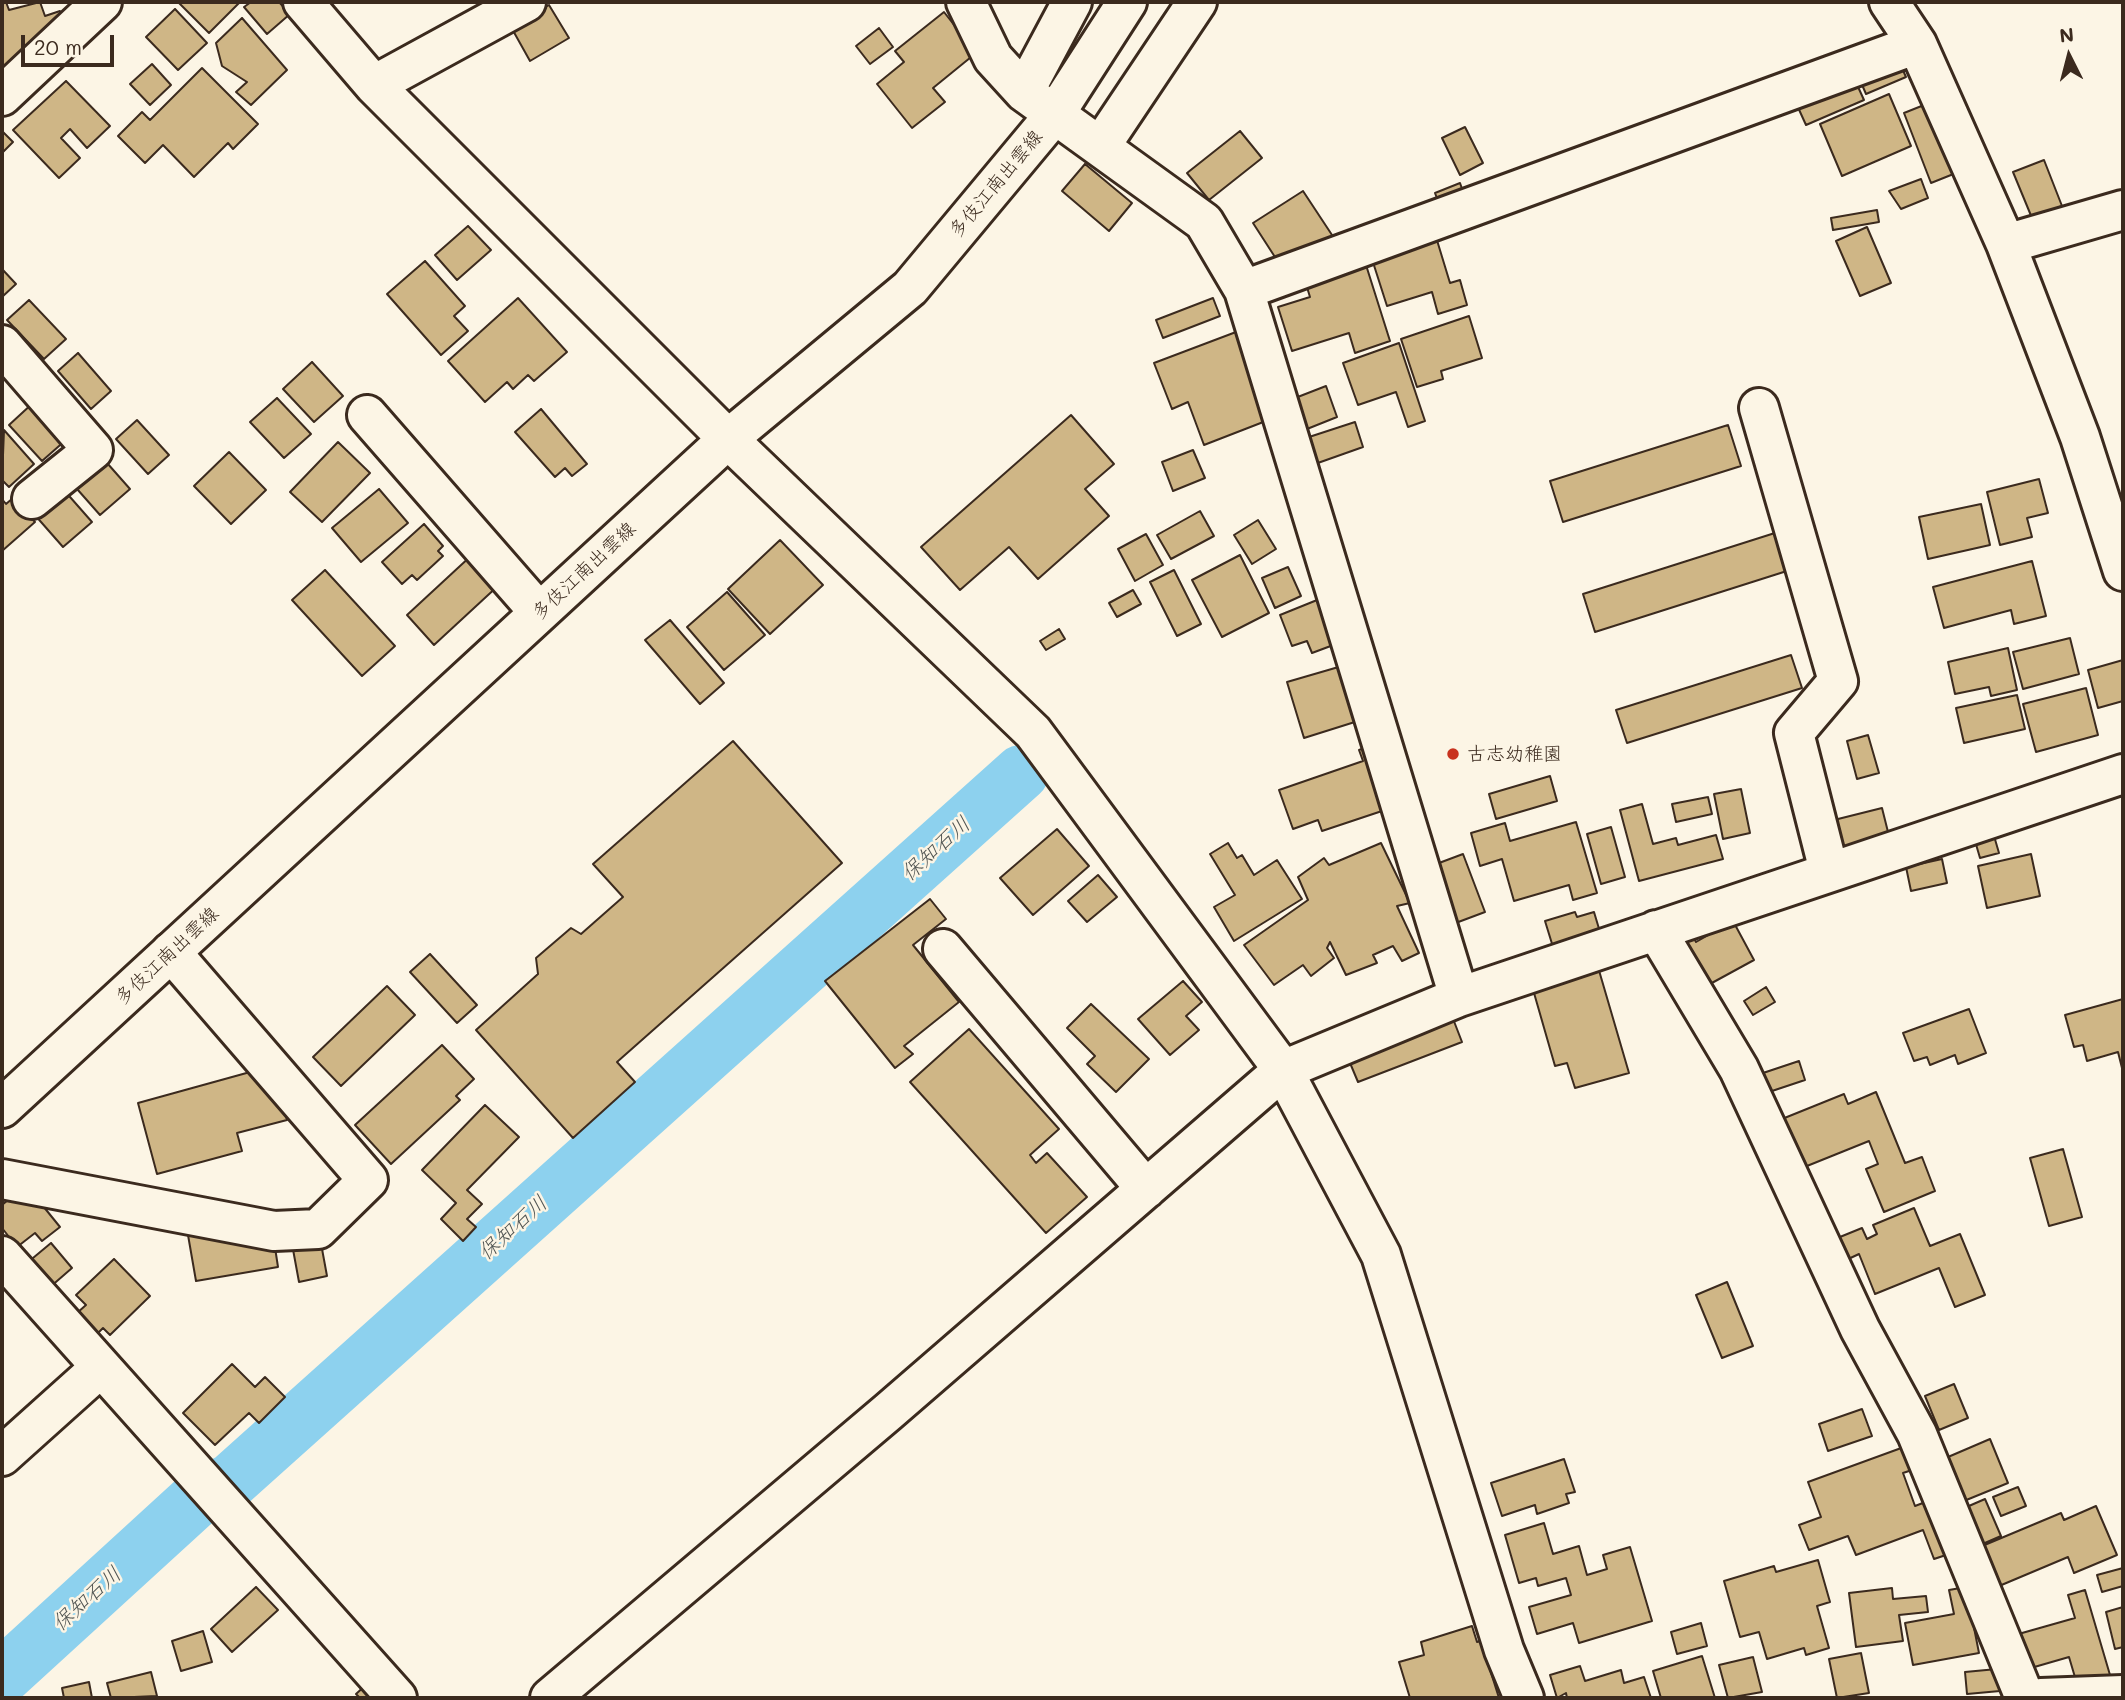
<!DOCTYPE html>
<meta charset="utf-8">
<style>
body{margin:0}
#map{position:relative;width:2125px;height:1700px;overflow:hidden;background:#fcf5e5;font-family:Mali,sans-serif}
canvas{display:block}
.frame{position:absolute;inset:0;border:4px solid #3b2a1e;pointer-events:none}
.north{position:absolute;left:2034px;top:21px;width:70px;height:70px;-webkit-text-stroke:5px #fcf5e5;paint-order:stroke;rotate:354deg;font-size:19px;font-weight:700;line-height:28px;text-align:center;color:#3b2a1e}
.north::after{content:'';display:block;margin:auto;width:24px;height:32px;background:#3b2a1e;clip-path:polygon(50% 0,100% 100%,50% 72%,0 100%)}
.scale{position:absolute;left:21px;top:35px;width:93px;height:32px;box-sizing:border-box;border:4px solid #3b2a1e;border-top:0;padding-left:9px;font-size:21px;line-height:24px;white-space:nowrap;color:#3b2a1e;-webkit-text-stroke:5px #fcf5e5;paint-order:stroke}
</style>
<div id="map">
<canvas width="2125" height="1700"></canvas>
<div class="frame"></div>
<div class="north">N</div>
<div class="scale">20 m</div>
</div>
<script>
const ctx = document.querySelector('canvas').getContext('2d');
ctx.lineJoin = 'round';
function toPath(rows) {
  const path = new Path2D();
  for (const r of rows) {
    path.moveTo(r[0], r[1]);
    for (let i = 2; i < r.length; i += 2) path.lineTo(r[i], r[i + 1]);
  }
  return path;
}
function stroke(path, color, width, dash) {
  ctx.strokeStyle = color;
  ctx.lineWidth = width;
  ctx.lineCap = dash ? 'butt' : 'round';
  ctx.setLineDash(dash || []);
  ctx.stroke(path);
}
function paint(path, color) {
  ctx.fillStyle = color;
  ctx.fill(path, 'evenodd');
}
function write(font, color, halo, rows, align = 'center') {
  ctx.font = font + ' Mali,"Klee One",sans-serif';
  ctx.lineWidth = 5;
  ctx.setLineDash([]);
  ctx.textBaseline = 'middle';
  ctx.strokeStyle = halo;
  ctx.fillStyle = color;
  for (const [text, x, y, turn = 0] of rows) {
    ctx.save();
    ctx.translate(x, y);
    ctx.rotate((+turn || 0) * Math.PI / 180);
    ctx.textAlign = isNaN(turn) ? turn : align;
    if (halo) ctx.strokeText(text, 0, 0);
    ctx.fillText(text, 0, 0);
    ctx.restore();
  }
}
const river = toPath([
 [2,1677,199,1497,231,1481,1021,773]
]);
const building = toPath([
 [6,2,9,10,40,2,45,16,60,11,70,24,2,76,2,4,6,2],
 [178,2,240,2,209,33,178,2],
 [251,2,279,2,290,14,267,34,244,7,251,2],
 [549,5,569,38,530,61,511,27,549,5],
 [175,9,207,43,178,70,146,37,175,9],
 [944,12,976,53,933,88,945,102,912,128,877,84,904,62,895,51,944,12],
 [242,18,287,70,251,105,236,92,247,82,222,66,216,43,242,18],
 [879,28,893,47,870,64,856,46,879,28],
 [1897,57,1906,77,1866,94,1857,73,1897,57],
 [152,64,171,85,150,105,130,84,152,64],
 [202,68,258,124,233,149,228,143,194,177,163,145,145,163,118,136,142,112,150,120,202,68],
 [1854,78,1864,100,1806,125,1796,103,1854,78],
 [66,81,110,126,87,148,70,129,61,138,80,158,59,178,13,130,66,81],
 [1889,94,1911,146,1842,176,1820,124,1889,94],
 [1934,101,1961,171,1931,183,1904,113,1934,101],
 [1465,127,1483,163,1460,175,1442,138,1465,127],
 [2,131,13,142,2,153,2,131],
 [1240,131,1262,158,1209,200,1187,173,1240,131],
 [2044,160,2062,206,2032,218,2013,172,2044,160],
 [1085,164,1132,203,1109,231,1062,191,1085,164],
 [1921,179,1928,198,1901,209,1889,191,1921,179],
 [1460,183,1466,200,1441,209,1435,193,1460,183],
 [1303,191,1334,238,1284,271,1253,223,1303,191],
 [1877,210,1879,222,1833,230,1831,218,1877,210],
 [468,226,491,250,457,280,435,255,468,226],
 [1867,227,1891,283,1860,296,1836,241,1867,227],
 [1436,237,1450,283,1460,280,1467,305,1438,314,1432,292,1387,306,1371,256,1436,237],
 [425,261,465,306,454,316,468,331,441,355,387,294,425,261],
 [1366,265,1390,341,1355,353,1349,333,1292,351,1278,307,1310,297,1306,284,1366,265],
 [2,269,16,284,2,297,2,269],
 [518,298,567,352,534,381,528,375,513,389,507,382,485,402,448,361,518,298],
 [1213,298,1220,316,1163,338,1156,320,1213,298],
 [29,300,66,339,44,359,7,320,29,300],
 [1469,316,1482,358,1441,371,1443,379,1417,387,1401,339,1469,316],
 [1236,332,1271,419,1204,445,1188,402,1172,409,1154,363,1236,332],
 [1399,343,1425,421,1408,427,1396,392,1358,405,1343,363,1399,343],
 [78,353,111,391,91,409,58,371,78,353],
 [312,362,343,396,314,422,283,389,312,362],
 [1326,386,1337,417,1302,431,1290,400,1326,386],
 [277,398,311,434,284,458,250,422,277,398],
 [34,402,67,439,42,461,9,425,34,402],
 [541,409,587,464,572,476,565,468,555,477,515,432,541,409],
 [1071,415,1114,464,1085,489,1109,516,1038,579,1009,547,960,590,921,547,1071,415],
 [137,420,169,455,148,474,116,439,137,420],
 [1355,422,1363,447,1315,464,1306,438,1355,422],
 [1728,425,1741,466,1563,522,1550,481,1728,425],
 [4,430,34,464,9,487,2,480,4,430],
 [338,442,370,473,322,522,290,492,338,442],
 [1193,450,1205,478,1173,491,1162,462,1193,450],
 [229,452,266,490,231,524,194,486,229,452],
 [100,455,130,489,100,515,70,481,100,455],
 [2039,479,2048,513,2027,518,2032,537,2000,545,1987,492,2039,479],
 [63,489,92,522,63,547,34,514,63,489],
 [379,489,408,523,361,562,332,528,379,489],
 [13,498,35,522,2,551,2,499,6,504,13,498],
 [1981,504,1990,545,1928,559,1919,517,1981,504],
 [1200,511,1214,536,1171,559,1157,535,1200,511],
 [1258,520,1276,549,1252,564,1234,535,1258,520],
 [424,524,443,546,438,551,443,556,417,580,412,575,402,584,382,562,424,524],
 [1778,532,1790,570,1595,632,1583,594,1778,532],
 [1146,534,1163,565,1135,581,1118,549,1146,534],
 [780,540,823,585,770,634,728,589,780,540],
 [473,554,500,584,434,645,407,615,473,554],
 [1240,555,1269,613,1222,637,1192,580,1240,555],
 [2032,561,2046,616,2014,624,2011,610,1944,628,1933,587,2032,561],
 [1288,567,1301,596,1275,608,1262,578,1288,567],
 [325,570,395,646,362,676,292,600,325,570],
 [1174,570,1201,624,1177,636,1150,582,1174,570],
 [1133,590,1141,604,1117,617,1109,603,1133,590],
 [727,592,765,635,724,670,687,627,727,592],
 [1327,596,1344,641,1312,653,1307,641,1292,646,1280,615,1327,596],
 [670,620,724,683,700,704,645,640,670,620],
 [1059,629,1065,639,1046,650,1040,641,1059,629],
 [2070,638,2079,674,2023,689,2013,652,2070,638],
 [2008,648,2017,690,1991,696,1989,687,1955,694,1948,662,2008,648],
 [1791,655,1802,688,1627,743,1616,710,1791,655],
 [2123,660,2123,701,2098,708,2088,670,2123,660],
 [1342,666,1358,721,1304,738,1287,682,1342,666],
 [2086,688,2098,735,2036,752,2023,704,2086,688],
 [2017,695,2025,729,1964,743,1956,708,2017,695],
 [1868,735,1879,773,1857,779,1847,741,1868,735],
 [733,741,842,863,617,1062,635,1082,573,1138,476,1030,538,974,536,958,571,928,581,934,623,897,593,864,733,741],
 [1370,746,1391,808,1322,831,1318,820,1293,829,1279,790,1363,761,1359,750,1370,746],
 [1550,776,1557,801,1496,819,1489,794,1550,776],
 [1741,789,1750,833,1723,839,1714,794,1741,789],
 [1708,797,1712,814,1676,822,1672,804,1708,797],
 [1642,804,1653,844,1676,838,1678,845,1716,835,1723,859,1639,881,1620,810,1642,804],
 [1882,808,1890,840,1842,851,1834,820,1882,808],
 [1576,822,1597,893,1573,900,1569,885,1514,901,1502,859,1480,866,1471,833,1505,823,1510,841,1576,822],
 [1611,827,1625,877,1601,884,1587,834,1611,827],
 [1057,829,1089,866,1033,915,1000,878,1057,829],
 [1992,829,1999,853,1980,858,1973,834,1992,829],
 [1228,843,1237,858,1242,855,1254,875,1277,860,1302,899,1234,941,1214,907,1235,895,1210,854,1228,843],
 [1381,843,1410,903,1397,906,1419,953,1402,961,1393,946,1373,955,1377,963,1346,975,1330,942,1327,948,1334,958,1311,976,1303,965,1274,985,1244,945,1308,900,1298,877,1324,858,1329,865,1381,843],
 [1463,854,1485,912,1453,924,1431,866,1463,854],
 [2031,854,2040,896,1987,908,1978,866,2031,854],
 [1942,859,1947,883,1911,891,1906,867,1942,859],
 [1098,875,1117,897,1087,922,1068,901,1098,875],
 [930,899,946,919,913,945,959,1002,904,1046,913,1054,895,1068,825,981,930,899],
 [1575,912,1577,917,1594,912,1600,932,1553,947,1545,921,1575,912],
 [1733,921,1754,960,1699,990,1671,939,1689,929,1696,942,1733,921],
 [430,954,477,1005,457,1023,410,972,430,954],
 [1598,967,1629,1073,1575,1088,1567,1063,1555,1066,1532,986,1598,967],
 [1183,981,1202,1002,1186,1016,1199,1030,1170,1055,1138,1019,1183,981],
 [387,986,415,1015,341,1086,313,1057,387,986],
 [1766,987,1775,1002,1753,1015,1744,1001,1766,987],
 [2123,999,2123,1072,2118,1052,2087,1061,2083,1045,2074,1047,2065,1015,2123,999],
 [1091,1004,1149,1059,1116,1092,1087,1064,1095,1056,1067,1028,1091,1004],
 [1969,1009,1986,1053,1958,1064,1955,1055,1930,1065,1927,1057,1914,1061,1903,1033,1969,1009],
 [1450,1011,1462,1042,1358,1082,1345,1051,1450,1011],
 [969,1029,1059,1129,1030,1155,1036,1163,1047,1153,1087,1197,1046,1233,910,1082,969,1029],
 [442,1045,474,1079,456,1096,460,1100,391,1164,355,1125,442,1045],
 [1799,1061,1805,1080,1760,1095,1754,1076,1799,1061],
 [261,1069,267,1093,279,1091,287,1120,237,1133,242,1151,157,1174,138,1103,261,1069],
 [1876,1092,1905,1163,1922,1157,1935,1191,1884,1212,1866,1169,1878,1164,1869,1141,1802,1168,1782,1119,1844,1094,1848,1104,1876,1092],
 [485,1105,519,1137,467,1190,482,1204,467,1219,476,1227,463,1241,441,1219,456,1203,422,1170,485,1105],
 [2063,1149,2082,1217,2049,1226,2030,1158,2063,1149],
 [26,1185,60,1227,42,1241,35,1233,17,1247,2,1228,2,1205,26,1185],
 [1914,1208,1930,1246,1960,1234,1985,1295,1955,1307,1939,1268,1875,1294,1859,1254,1844,1261,1835,1239,1862,1228,1867,1239,1877,1234,1873,1225,1914,1208],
 [258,1223,274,1241,278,1267,196,1281,188,1235,258,1223],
 [320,1238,327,1276,299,1282,292,1244,320,1238],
 [51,1243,72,1268,49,1288,27,1263,51,1243],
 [114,1259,150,1296,110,1335,103,1328,97,1334,77,1313,86,1305,76,1295,114,1259],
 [1727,1282,1753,1346,1722,1358,1696,1295,1727,1282],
 [232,1364,255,1387,265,1377,285,1397,259,1423,249,1413,215,1445,183,1413,232,1364],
 [1954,1384,1968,1418,1939,1430,1925,1396,1954,1384],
 [1862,1409,1872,1436,1828,1451,1819,1424,1862,1409],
 [1990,1439,2008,1483,1959,1503,1941,1460,1990,1439],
 [1904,1447,1912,1470,1903,1473,1915,1506,1936,1498,1955,1552,1934,1559,1923,1530,1856,1555,1848,1536,1809,1550,1799,1525,1821,1517,1808,1482,1904,1447],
 [1564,1459,1575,1492,1566,1494,1569,1503,1537,1514,1535,1505,1502,1516,1491,1483,1564,1459],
 [2018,1487,2026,1506,2001,1516,1993,1497,2018,1487],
 [1985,1499,2001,1536,1978,1546,1962,1509,1985,1499],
 [2096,1506,2117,1555,2074,1573,2068,1557,1992,1589,1975,1549,2061,1513,2064,1520,2096,1506],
 [1544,1523,1553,1554,1579,1546,1587,1575,1607,1569,1603,1555,1630,1547,1652,1621,1579,1643,1573,1623,1537,1634,1529,1607,1571,1595,1566,1578,1538,1586,1536,1578,1519,1583,1505,1535,1544,1523],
 [1818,1560,1830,1602,1817,1606,1829,1648,1806,1655,1804,1648,1767,1659,1759,1632,1740,1637,1724,1581,1774,1566,1776,1572,1818,1560],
 [2123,1568,2123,1586,2102,1592,2097,1575,2123,1568],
 [256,1587,278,1610,232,1652,211,1629,256,1587],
 [1966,1587,1979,1653,1913,1665,1905,1623,1954,1614,1949,1590,1966,1587],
 [1892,1588,1893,1599,1926,1596,1928,1612,1899,1615,1903,1641,1856,1647,1849,1593,1892,1588],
 [2085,1590,2110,1675,2077,1684,2069,1657,2024,1670,2015,1635,2075,1618,2068,1595,2085,1590],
 [2123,1607,2123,1647,2115,1649,2106,1612,2123,1607],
 [1701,1623,1707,1646,1677,1654,1671,1632,1701,1623],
 [1472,1626,1477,1642,1481,1641,1499,1698,1410,1698,1399,1662,1424,1655,1421,1642,1472,1626],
 [203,1631,212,1662,181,1671,172,1641,203,1631],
 [1861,1653,1869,1693,1837,1698,1829,1659,1861,1653],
 [1702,1656,1715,1698,1661,1698,1653,1671,1702,1656],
 [1753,1657,1762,1692,1728,1698,1719,1665,1753,1657],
 [1580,1666,1585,1681,1621,1670,1624,1683,1644,1677,1651,1698,1567,1698,1566,1693,1557,1698,1550,1675,1580,1666],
 [1997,1669,2000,1691,1967,1694,1965,1672,1997,1669],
 [151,1672,157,1696,111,1698,107,1683,151,1672],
 [89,1682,92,1698,64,1698,62,1688,89,1682],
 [368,1683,383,1698,360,1698,356,1694,368,1683]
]);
const minor = toPath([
 [303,2,374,85,728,439,1033,732,1283,1070,1381,1255,1504,1650,1524,1698],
 [966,2,993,58,1024,92,1204,222,1244,290,1459,997],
 [1889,2,1917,44,2006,244,2080,437,2123,571],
 [374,85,526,2],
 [1024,92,1072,2],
 [2,96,102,2],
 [1100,147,1197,2],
 [2006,244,2123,210],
 [1244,290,1917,44],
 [2,345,93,450,32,499],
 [1759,408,1838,681,1794,733,1829,871],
 [367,415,539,612],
 [1656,930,1739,1069,1860,1329,1917,1434,2025,1698],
 [943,949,1146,1189],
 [2,1179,274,1231,318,1229,368,1180,171,952],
 [2,1256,397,1698],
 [2,1456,100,1368],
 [550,1698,888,1412,1283,1070,1459,997,2123,774],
 [2041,1698,2123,1695]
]);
const major = toPath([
 [2,1108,728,439,910,288,1055,114,1127,2]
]);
const markers = [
 [1453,754,7,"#c8321e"]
];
const streetNames = [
 ["多伎江南出雲線",996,184,-50],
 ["多伎江南出雲線",584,571,-43],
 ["多伎江南出雲線",167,956,-43]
];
const poiNames = [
 ["古志幼稚園",1467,754]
];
const waterNames = [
 ["保知石川",936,849,-42],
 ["保知石川",513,1228,-42],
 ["保知石川",87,1599,-42]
];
stroke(river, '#8dd1ee', 56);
paint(building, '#cfb686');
stroke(building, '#3b2a1e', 2);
stroke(minor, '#3b2a1e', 44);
stroke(major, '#3b2a1e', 44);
stroke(minor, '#fcf5e5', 38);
stroke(major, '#fcf5e5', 38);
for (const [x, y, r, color] of markers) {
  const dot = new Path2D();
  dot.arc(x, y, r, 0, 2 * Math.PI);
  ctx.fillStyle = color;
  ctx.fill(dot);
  stroke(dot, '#fcf5e5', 2.5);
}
write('19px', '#3b2a1e', '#fcf5e5', streetNames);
write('19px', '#3b2a1e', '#fcf5e5', poiNames, 'left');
write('italic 21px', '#505452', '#fcf5e5', waterNames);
</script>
